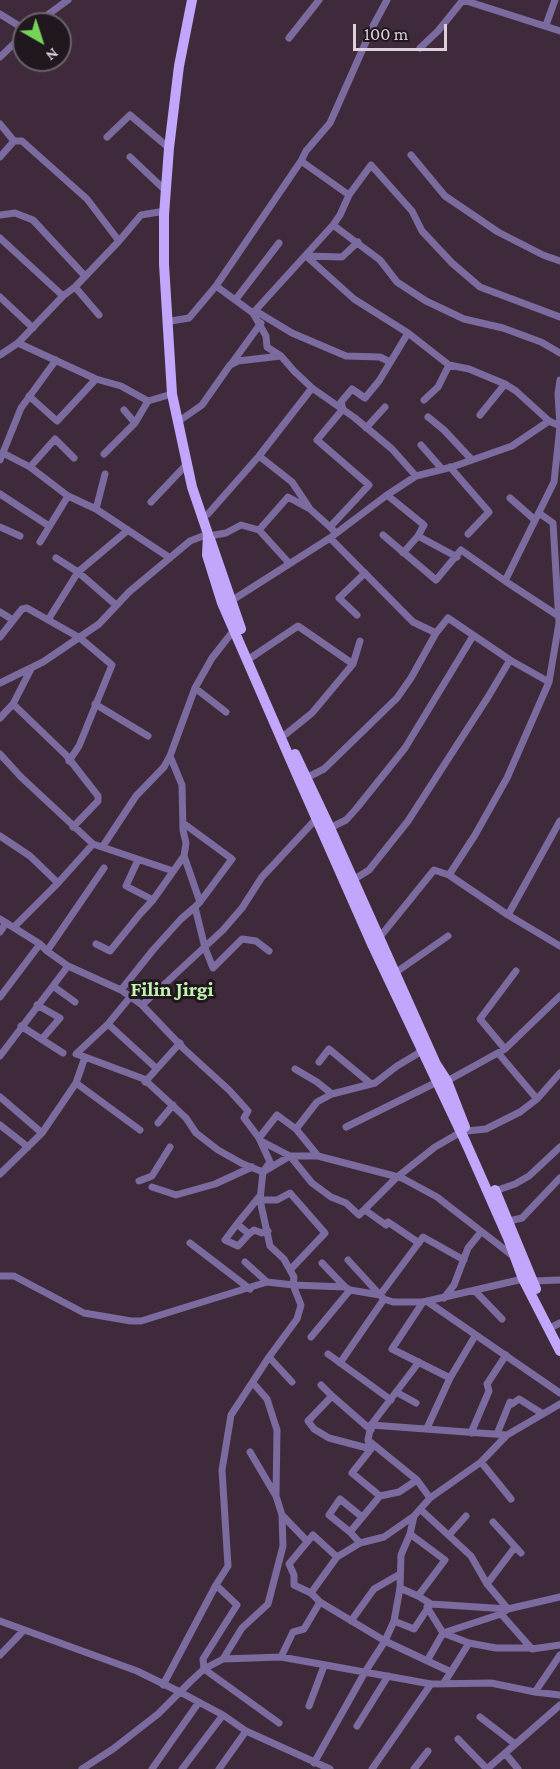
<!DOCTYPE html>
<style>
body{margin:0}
#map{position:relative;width:560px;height:1769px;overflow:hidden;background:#3f2a3c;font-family:"Crimson Pro",serif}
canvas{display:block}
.north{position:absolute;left:12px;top:12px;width:60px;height:60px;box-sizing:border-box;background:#20171f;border:2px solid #6c616a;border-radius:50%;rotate:141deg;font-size:16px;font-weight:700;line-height:24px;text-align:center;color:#ded0db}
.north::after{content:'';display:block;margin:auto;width:21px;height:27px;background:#76d25a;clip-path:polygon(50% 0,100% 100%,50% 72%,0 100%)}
.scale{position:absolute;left:353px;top:24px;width:94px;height:27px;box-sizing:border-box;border:3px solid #ded0db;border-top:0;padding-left:8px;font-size:18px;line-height:21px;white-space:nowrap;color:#ded0db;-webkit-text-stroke:4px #20171f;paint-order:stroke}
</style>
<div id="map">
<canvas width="560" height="1769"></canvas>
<div class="north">N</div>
<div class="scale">100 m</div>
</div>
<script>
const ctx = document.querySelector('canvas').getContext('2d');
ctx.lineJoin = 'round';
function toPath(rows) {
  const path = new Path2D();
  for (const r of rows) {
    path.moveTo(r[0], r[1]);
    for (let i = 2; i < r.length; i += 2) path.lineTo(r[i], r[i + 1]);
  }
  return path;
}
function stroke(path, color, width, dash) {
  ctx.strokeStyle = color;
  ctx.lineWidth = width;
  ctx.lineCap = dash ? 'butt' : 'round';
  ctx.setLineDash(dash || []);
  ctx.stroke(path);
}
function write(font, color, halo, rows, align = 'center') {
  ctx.font = font + ' "Crimson Pro",serif';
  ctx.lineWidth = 6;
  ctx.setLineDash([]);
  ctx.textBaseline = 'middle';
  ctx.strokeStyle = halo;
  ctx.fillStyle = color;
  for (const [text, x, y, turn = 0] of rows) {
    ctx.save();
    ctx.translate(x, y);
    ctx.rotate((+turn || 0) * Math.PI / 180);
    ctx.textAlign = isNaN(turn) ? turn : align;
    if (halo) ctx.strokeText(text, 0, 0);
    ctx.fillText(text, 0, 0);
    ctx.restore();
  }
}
const street = toPath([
 [463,0,560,31],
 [0,14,24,29],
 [35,24,68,0],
 [546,25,555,0],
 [289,38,319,0],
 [420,48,438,31,463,0],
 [0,57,24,34],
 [0,124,14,141],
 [107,137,130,115,169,148],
 [411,155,445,196,498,232,543,255,560,261],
 [0,157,14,141,22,141,87,199,119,241],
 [130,157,166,191],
 [301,161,306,151,330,123,373,26,387,0],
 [0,215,15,213,33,220,84,275],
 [333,225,380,260,397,282,426,301,464,319,503,328,541,342,560,353],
 [0,238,63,296],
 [306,256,354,299,408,333,449,365,469,369,505,384,516,391,549,421],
 [306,256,342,257,358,242],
 [216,286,253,313,266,336,267,347,281,356],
 [75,287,99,315],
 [0,297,33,328],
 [236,299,279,243],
 [253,313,333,225,340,215,349,195],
 [253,313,259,313,292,333,346,356,380,357,390,362],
 [171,321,189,318,216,286,301,161,349,195,371,165,412,211,422,231,452,263,480,287,560,317],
 [18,343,96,379,121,386,148,401,172,394],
 [0,355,18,343,63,296,75,287,119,241,141,215,165,211],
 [232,363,261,323],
 [29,396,57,421,96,379],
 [424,400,438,387,449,365],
 [124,410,135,423],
 [480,415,505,384],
 [428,417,444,430,472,460],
 [182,419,202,405,230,365,238,361,281,356,294,371,312,388],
 [366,428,385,407],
 [421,445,442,469],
 [3,453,30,467,68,496,96,509,170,558],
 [104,454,135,423,148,401],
 [259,456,292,482,310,509,330,527],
 [0,460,21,408,56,360],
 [30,467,55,439,74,458],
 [450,467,489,512,468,534],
 [0,494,49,526],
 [387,495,424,525,418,536,403,553],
 [510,498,535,520],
 [151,502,186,465],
 [96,509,105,474],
 [208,514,259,456,312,388,355,418,392,449,416,476],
 [0,527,20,536],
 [259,530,289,563],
 [336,533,330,527,369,485,317,440,343,409,341,402,352,389,365,398,379,381,408,333],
 [383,535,436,580,461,550,505,581,557,615],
 [209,536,226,533,241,525,259,530,288,497,310,509],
 [418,536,457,557],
 [330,538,413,622,436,633,448,618,510,660,549,682],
 [40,542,68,496],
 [56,558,78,572,116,605],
 [505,581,554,482,560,426,558,394,560,380],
 [231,601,330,538,387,495,416,476,452,467,512,446,549,421,560,426],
 [0,612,13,620],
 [357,615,339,598,365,573],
 [48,620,78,572,128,530],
 [234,630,212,658,195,688,170,756,182,785,183,830,186,843,184,856,200,902,195,907,205,948,213,968,242,939,256,941,269,951],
 [0,637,22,609,27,608,80,638,112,665,79,746,69,761],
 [252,657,298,626,353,664,312,713,286,734],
 [353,664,360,641],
 [0,683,43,662,99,624,129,592,190,541,208,534],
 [195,688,226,712],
 [13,704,66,755,98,796,98,801,73,827],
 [95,704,148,736],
 [0,718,13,704,31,669],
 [0,754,21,777,93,844,173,871],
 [306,778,324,769,397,698,411,678,436,633],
 [183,823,232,859,200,902],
 [330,828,346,820,356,809,405,748,473,636],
 [0,836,30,856,58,883],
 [103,846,136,796,164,767,170,756],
 [138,860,126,886,153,900],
 [449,875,508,915,560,946],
 [353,880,369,870,408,821,488,697,510,660],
 [508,915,560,821],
 [0,919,40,944,47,951,68,966,121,990,142,1005,184,1049,229,1090,248,1111,244,1118,259,1138,270,1162,263,1172,260,1200],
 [14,927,58,883,93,844],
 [0,932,6,923],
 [379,938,434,870,449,875,475,835,507,778,549,682,559,623,553,523,539,513],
 [96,944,110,951,140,914,153,900,184,856],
 [47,951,104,868],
 [395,973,448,936],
 [53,986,75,1002],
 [121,990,153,950,181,919,195,907],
 [0,997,40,944],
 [37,1005,60,1018,42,1039],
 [142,1005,223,930,242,908,262,877,317,818],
 [108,1024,156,1068],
 [21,1026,63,1053],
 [505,1049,480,1019,516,971],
 [499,1054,537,1099],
 [0,1056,68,966],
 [85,1057,144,1079,186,1118,196,1133,218,1150,243,1164,263,1172,290,1156,318,1156,402,1178,437,1197,513,1256],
 [319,1062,329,1049,370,1083],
 [295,1069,317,1082,332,1094],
 [447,1081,505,1049,560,996],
 [145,1082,180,1043],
 [76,1083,140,1130],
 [0,1097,42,1133],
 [158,1123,173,1105],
 [0,1125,28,1147],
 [346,1127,437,1082],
 [296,1129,317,1102,332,1094,375,1083,397,1066,422,1051],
 [467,1131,486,1129,520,1112,537,1099,560,1073],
 [259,1138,277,1115,296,1129,318,1156],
 [261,1141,290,1156,312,1183,331,1197,346,1203,359,1215,396,1178,435,1147,461,1132],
 [0,1174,42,1133,76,1083,85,1057,76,1054,108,1024,131,996],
 [139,1181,152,1176,170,1147],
 [152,1187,176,1195,215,1184,252,1167],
 [495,1191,515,1184,529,1176,560,1147],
 [365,1210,386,1225,388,1222,419,1243],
 [509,1221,522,1218,560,1178],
 [237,1224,259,1197],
 [249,1234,238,1246,225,1240,237,1224,249,1234,254,1230,262,1233,268,1231],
 [190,1243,250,1289],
 [348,1260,380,1295,423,1237,464,1260],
 [245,1262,267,1282],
 [322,1263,345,1287],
 [0,1276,14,1276,84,1313,131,1321,141,1321,267,1282,293,1285,345,1287,350,1290,380,1295,384,1299,393,1302,423,1302,523,1279],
 [533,1281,560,1280],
 [475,1291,502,1319],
 [444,1298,454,1285,468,1248,481,1232],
 [423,1302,392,1349,450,1378],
 [428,1302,560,1393],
 [554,1326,560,1323],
 [311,1337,350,1290],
 [328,1354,391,1400],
 [269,1357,292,1382],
 [340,1363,384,1299],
 [253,1383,267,1399,277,1430,276,1496],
 [321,1385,332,1396,308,1421,314,1429,329,1438,371,1449],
 [396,1392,416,1403],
 [332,1396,371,1430],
 [371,1425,507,1435],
 [427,1428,450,1378,475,1336],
 [471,1433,489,1391,487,1384,506,1355],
 [497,1434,510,1402,512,1404,519,1399,543,1414],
 [369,1441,417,1480,430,1498],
 [481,1462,511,1499],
 [380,1496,352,1473,371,1449,368,1440,371,1425,419,1362],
 [420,1509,471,1556,487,1584,508,1609],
 [282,1515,307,1541],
 [493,1522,521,1553],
 [350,1532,329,1515,340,1499,362,1517],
 [449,1535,466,1516],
 [360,1543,350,1532,380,1496,399,1492,417,1480],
 [487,1584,515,1547],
 [400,1588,418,1596,445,1560,410,1534],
 [311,1593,294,1585,294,1575,289,1564,313,1535,337,1557],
 [418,1596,431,1604,508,1609,560,1597],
 [427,1607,443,1633,469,1643],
 [501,1614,532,1649,560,1645],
 [0,1621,137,1671,180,1692,223,1715,246,1731,330,1769],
 [351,1621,374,1589,400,1574],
 [394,1621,414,1629,430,1605],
 [0,1655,23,1631],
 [281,1657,293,1632,304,1629,320,1602],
 [223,1659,242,1628,268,1604,283,1546,282,1515,276,1496,250,1452],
 [427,1661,443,1633,501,1614,508,1609],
 [451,1672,469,1643,496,1648,530,1648],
 [443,1684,451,1672,385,1641,320,1602,311,1593,337,1557,360,1543,384,1537,414,1516,430,1498,481,1462,507,1435,560,1404],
 [163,1685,216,1585],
 [535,1692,560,1655],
 [309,1706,324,1666],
 [480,1717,515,1744],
 [279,1723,204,1669,203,1659,237,1605,216,1585,228,1566,222,1470,231,1415,269,1357,297,1319,301,1305,293,1285,294,1277,290,1270,284,1259,270,1246,260,1200,277,1200,290,1193,325,1233,290,1270],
 [357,1726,388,1676],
 [458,1739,487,1769],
 [505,1753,518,1769],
 [314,1763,365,1672,385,1641,394,1621,400,1588,401,1555,410,1534,414,1516],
 [82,1769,113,1749,158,1714,192,1680,204,1669,223,1659,281,1657,431,1684,491,1683,535,1692,560,1695],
 [152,1769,199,1702],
 [182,1769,223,1715],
 [219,1769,246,1731],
 [372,1769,431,1684],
 [414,1769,428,1751],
 [487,1769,560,1705]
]);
const primary = toPath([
 [192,0,179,66,169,148,164,215,164,264,172,394,192,487,208,534,207,555,222,603,298,777,371,942,466,1143,508,1238,523,1279,560,1351],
 [210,539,241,629],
 [295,754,330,828,436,1064,447,1081,465,1127],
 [495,1190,536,1289]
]);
const neighbourhoodNames = [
 ["Filin Jirgi",172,990]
];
stroke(street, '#7b6b9f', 7);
stroke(primary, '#c1a6fb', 10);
write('bold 21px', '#c1f3b2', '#20171f', neighbourhoodNames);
</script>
